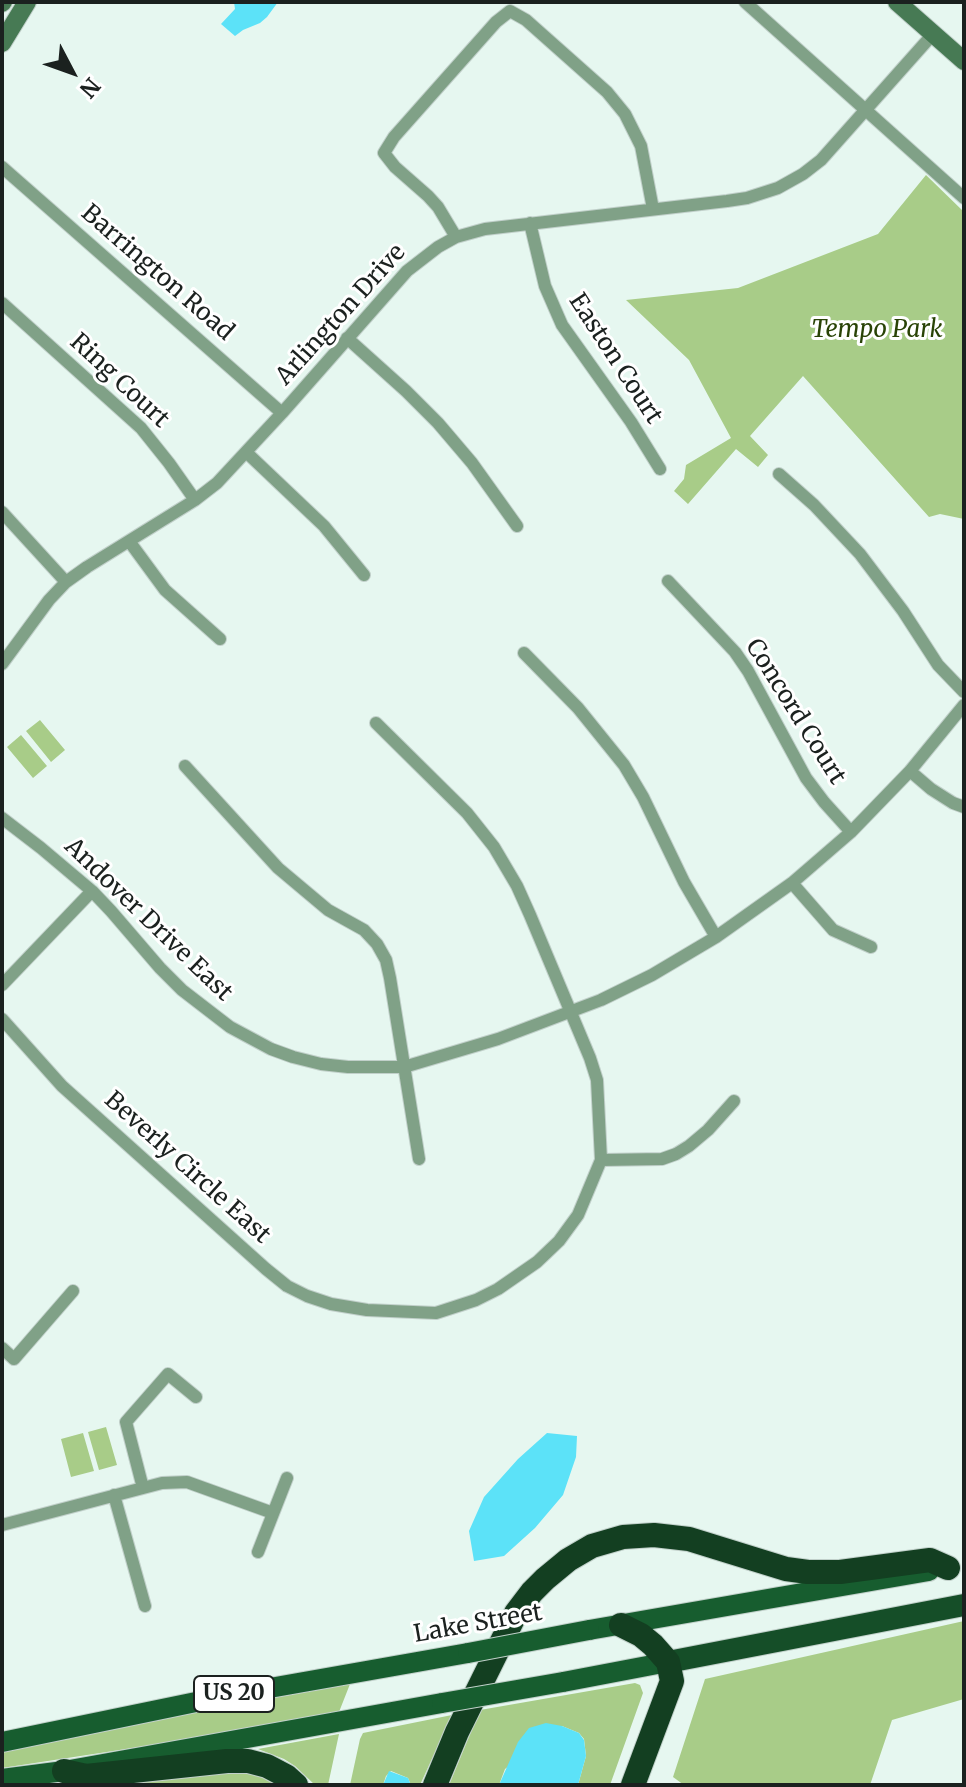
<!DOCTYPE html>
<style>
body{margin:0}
#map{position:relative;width:966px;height:1787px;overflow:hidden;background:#e6f7f0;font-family:Merriweather,serif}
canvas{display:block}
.frame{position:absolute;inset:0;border:4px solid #1b211f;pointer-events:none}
.north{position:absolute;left:32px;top:32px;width:80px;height:80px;-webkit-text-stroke:6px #fff;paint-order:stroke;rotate:131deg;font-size:22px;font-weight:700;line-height:32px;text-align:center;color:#1b211f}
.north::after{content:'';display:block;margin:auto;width:28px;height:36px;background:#1b211f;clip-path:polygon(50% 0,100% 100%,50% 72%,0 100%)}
</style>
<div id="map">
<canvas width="966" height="1787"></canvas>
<div class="frame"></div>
<div class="north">N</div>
</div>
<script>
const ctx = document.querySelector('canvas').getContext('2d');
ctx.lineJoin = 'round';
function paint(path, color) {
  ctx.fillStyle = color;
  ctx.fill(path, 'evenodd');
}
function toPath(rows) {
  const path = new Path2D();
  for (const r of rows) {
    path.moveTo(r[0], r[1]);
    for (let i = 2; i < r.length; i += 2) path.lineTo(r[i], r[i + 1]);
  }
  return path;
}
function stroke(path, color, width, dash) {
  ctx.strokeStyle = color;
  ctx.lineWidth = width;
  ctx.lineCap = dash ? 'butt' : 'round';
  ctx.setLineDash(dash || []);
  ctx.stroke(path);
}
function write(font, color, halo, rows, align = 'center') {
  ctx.font = font + ' Merriweather,serif';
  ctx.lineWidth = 6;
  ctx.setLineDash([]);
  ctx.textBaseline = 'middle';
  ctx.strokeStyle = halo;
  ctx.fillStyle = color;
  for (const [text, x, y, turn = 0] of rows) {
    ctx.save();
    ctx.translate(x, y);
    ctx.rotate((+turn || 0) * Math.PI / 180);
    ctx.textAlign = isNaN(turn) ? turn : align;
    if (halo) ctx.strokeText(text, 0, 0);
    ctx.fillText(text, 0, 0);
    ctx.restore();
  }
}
const green = toPath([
 [926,175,964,212,964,519,940,514,929,517,803,376,750,436,768,455,758,467,736,449,688,504,674,491,684,479,686,465,731,438,689,360,626,300,738,288,878,234],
 [40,720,65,750,51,762,26,731],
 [21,735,47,766,33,778,7,747],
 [106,1427,117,1465,99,1470,88,1432],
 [83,1433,94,1471,71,1477,61,1439],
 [964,1621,964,1699,892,1720,870,1785,684,1785,673,1777,705,1679],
 [635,1683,640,1685,643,1693,610,1785,578,1785,586,1756,584,1739,579,1733,562,1726,505,1769,499,1785,449,1785,480,1710],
 [350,1684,339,1712,185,1740,2,1768,2,1752,223,1707],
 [452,1715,420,1785,411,1785,408,1778,391,1771,386,1776,383,1785,350,1785,360,1739,363,1733],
 [339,1734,328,1785,315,1785,295,1766,284,1759,258,1749],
 [217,1770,239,1770,259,1776,278,1785,52,1785]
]);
const water = toPath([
 [234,2,278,2,267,17,260,23,243,30,235,36,221,24,235,9],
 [547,1433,577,1436,576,1457,563,1495,535,1528,504,1556,474,1561,469,1531,484,1497,518,1459],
 [546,1723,562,1726,579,1733,584,1740,586,1756,578,1785,499,1785,518,1742,529,1728],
 [389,1771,408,1778,411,1785,383,1785]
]);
const minor = toPath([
 [745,2,964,198],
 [2,167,282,413],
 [530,223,545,286,562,325,631,422,660,469],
 [456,237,438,207,428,196,395,167,384,153,394,137,496,22,510,11,526,20,607,92,625,114,641,146,653,209],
 [2,303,141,428,169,463,195,500],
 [347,338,406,391,438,423,472,463,517,526],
 [246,452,324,526,364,575],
 [779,474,814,505,860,554,903,611,938,665,964,692],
 [2,512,66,582],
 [129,541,165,590,220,639],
 [668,581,735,652,748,671,806,778,824,802,851,832],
 [524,653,578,708,624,765,643,797,684,882,716,937],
 [2,664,49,600,66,582,87,567,195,500,217,483,282,413,407,271,438,247,456,237,485,229,727,201,747,198,778,188,803,174,821,160,933,34],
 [185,766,278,868,328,910,364,930,377,944,386,960,390,978,419,1159],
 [910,771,931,789,953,803,964,807],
 [2,818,41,848,92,891,111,911,160,968,182,990,230,1027,271,1049,293,1057,321,1064,348,1067,404,1067,498,1039,601,1000,652,975,716,937,792,883,851,832,910,771,964,705],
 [792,883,833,930,871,947],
 [2,985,92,891],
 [2,1019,62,1086,266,1269,287,1286,307,1296,331,1304,367,1310,436,1313,476,1300,498,1289,537,1262,559,1241,578,1215,601,1160,597,1080,590,1058,530,915,517,886,494,847,467,813,376,723],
 [601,1160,662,1159,676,1154,689,1146,708,1130,734,1101],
 [2,1348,14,1359,73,1291],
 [143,1488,126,1422,168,1374,196,1397],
 [114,1495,145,1606],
 [2,1525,162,1483,187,1482,273,1513],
 [258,1552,287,1478]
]);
const secondary = toPath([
 [897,2,964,61],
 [2,3,3,2],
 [2,43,27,2]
]);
const primary = toPath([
 [589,1630,929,1571],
 [563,1682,668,1662],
 [2,1742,230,1695,468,1653],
 [2,1779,64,1771,442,1703]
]);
const trunk = toPath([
 [668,1662,964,1605]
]);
const motorway = toPath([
 [621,1625,641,1635,653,1645,668,1662,672,1681,633,1785],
 [64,1771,86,1776,227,1761,248,1761,267,1766,286,1776,296,1785],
 [435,1785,457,1732,516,1613,532,1592,545,1579,568,1560,592,1546,623,1537,654,1535,689,1539,786,1569,808,1572,840,1572,930,1560,948,1568]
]);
const primaryBridge = toPath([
 [468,1653,589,1630],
 [442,1703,563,1682]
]);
const shields = [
 [234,1694,80]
];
const shieldNames = [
 ["US 20",234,1694]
];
const streetNames = [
 ["Barrington Road",157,273,41],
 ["Arlington Drive",341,315,-48],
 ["Easton Court",615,359,57],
 ["Ring Court",119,381,43],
 ["Concord Court",795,712,58],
 ["Andover Drive East",148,920,44],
 ["Beverly Circle East",187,1168,42],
 ["Lake Street",478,1624,-10]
];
const parkNames = [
 ["Tempo Park",877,330]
];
paint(green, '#a8cc88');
paint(water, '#5ce2f8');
stroke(minor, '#c1d0ca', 14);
stroke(secondary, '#c1d0ca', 20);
stroke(primary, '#c1d0ca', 22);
stroke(trunk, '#c1d0ca', 24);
stroke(motorway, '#c1d0ca', 26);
stroke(minor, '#80a187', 12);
stroke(secondary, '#477a54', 18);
stroke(primary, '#175d2f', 20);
stroke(trunk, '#154e28', 22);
stroke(motorway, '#133f21', 24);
stroke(primaryBridge, '#c1d0ca', 22, []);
stroke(primaryBridge, '#175d2f', 20);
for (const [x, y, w] of shields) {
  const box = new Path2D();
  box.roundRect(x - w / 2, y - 18, w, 36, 6);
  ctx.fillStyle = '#fff';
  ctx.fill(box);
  stroke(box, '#1b211f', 2);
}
write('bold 22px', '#1b211f', null, shieldNames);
write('24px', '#1b211f', '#fff', streetNames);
write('italic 24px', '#294306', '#fff', parkNames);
</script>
